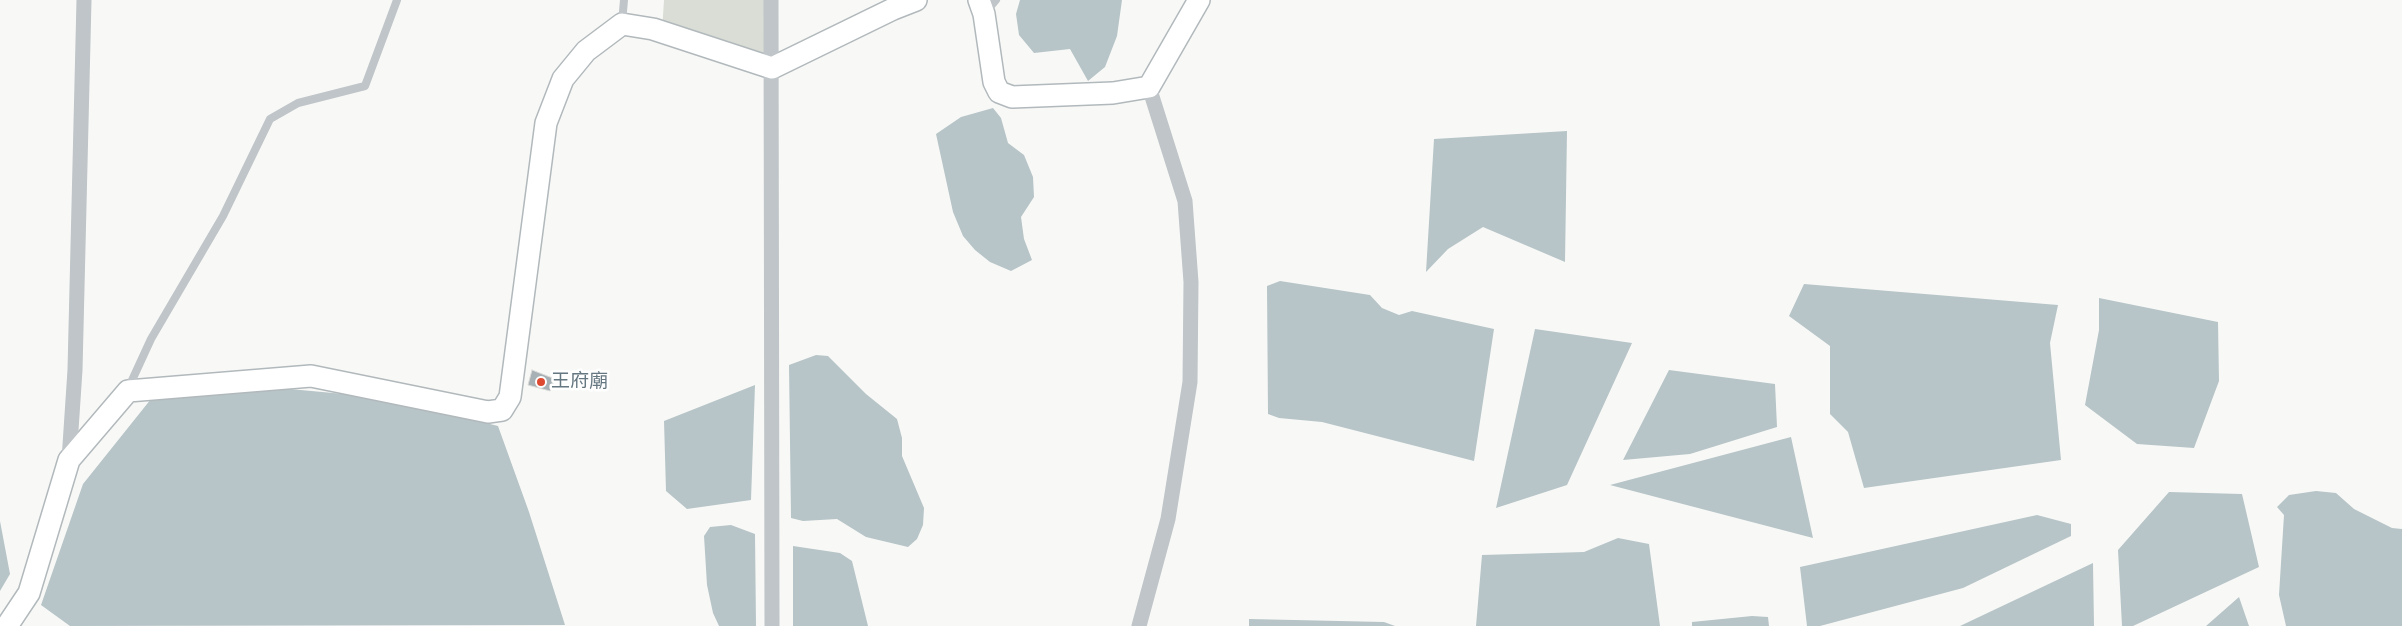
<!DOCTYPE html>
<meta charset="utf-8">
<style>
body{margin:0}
canvas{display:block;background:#f8f8f6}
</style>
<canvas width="2402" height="626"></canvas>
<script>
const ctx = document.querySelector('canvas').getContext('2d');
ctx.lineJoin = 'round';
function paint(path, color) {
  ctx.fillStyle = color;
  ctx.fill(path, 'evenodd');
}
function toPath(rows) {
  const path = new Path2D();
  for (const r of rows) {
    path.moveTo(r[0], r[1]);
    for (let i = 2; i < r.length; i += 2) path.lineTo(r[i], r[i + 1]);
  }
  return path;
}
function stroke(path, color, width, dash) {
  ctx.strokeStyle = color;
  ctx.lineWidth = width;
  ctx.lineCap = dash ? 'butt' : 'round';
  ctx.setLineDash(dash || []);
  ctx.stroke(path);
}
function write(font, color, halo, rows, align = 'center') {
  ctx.font = font + ' Jost,"Noto Sans TC",sans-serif';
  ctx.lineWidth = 5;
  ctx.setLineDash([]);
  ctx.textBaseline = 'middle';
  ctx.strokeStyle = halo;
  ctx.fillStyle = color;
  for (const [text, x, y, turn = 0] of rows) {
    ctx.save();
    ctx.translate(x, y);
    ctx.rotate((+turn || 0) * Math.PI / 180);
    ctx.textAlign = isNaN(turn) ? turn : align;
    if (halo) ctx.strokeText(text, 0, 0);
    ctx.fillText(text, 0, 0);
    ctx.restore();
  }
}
const green = toPath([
 [664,0,771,0,772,68,662,32]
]);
const water = toPath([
 [1020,0,1122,0,1117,36,1105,67,1088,81,1070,49,1034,53,1019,35,1016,14],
 [993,108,1001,118,1008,143,1024,155,1033,177,1034,197,1021,217,1024,239,1032,260,1011,271,990,262,975,250,963,236,953,212,936,134,961,117],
 [1567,131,1565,262,1483,227,1448,249,1426,272,1434,139],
 [1280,281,1370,295,1382,308,1399,315,1412,311,1494,329,1474,461,1322,422,1279,418,1268,414,1267,286],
 [1804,284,2058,305,2050,343,2061,460,1864,488,1848,432,1830,414,1830,346,1789,316],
 [2099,298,2218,322,2219,381,2194,448,2137,444,2085,405,2099,330],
 [1535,329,1632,343,1567,485,1496,508],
 [816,355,828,356,866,394,897,419,902,438,902,456,924,508,923,525,917,539,908,547,866,537,837,519,803,521,791,518,789,365],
 [1669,370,1775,384,1777,427,1690,454,1623,460],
 [755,385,751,500,687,509,666,491,664,421],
 [279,388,387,398,498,426,529,512,565,625,70,626,41,605,83,484,151,399],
 [1791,437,1813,538,1610,485],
 [2316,491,2336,493,2354,509,2392,528,2402,529,2402,626,2286,626,2279,595,2284,515,2277,507,2289,495],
 [2169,492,2242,494,2259,567,2133,626,2122,626,2118,550],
 [2037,515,2071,524,2071,536,1963,588,1820,626,1807,626,1800,567],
 [0,521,10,574,0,591],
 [731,525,755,534,756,626,719,626,713,613,707,585,704,536,710,527],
 [1618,538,1649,544,1660,626,1476,626,1482,555,1584,552],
 [793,546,840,553,852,561,868,626,793,626],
 [2093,563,2094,626,1960,626],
 [2239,597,2249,626,2206,626],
 [1752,616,1768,617,1769,626,1692,626,1692,622],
 [1249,619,1384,622,1395,626,1249,626]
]);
const building = toPath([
 [532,370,555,379,550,391,528,385,532,370]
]);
const lane = toPath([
 [985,13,996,0],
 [622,23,624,0],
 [128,389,151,339,223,216,270,119,298,103,365,86,397,0]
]);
const street = toPath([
 [771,0,772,626],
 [69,460,75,370,84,0],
 [1139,626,1168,519,1190,382,1191,282,1185,201,1149,87]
]);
const secondary = toPath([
 [979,0,984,14,994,82,999,92,1012,97,1113,93,1149,87,1199,0],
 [7,626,29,593,69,460,128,391,311,376,488,412,502,410,510,397,546,123,563,79,586,51,622,24,653,29,772,68,893,9,916,0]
]);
const markers = [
 [541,382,5,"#dd4931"]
];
const poiNames = [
 ["王府廟",551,382]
];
paint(green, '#d9ddd5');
paint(water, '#b7c5c8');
paint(building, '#a7b1b5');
stroke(building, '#dadad8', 1);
stroke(secondary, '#b2b9bc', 24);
stroke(lane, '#bfc5c8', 8);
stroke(street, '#bfc5c8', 15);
stroke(secondary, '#fff', 21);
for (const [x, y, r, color] of markers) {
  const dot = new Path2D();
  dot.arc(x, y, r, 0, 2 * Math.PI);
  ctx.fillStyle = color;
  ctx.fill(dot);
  stroke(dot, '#fff', 2);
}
write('19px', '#657780', '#fff', poiNames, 'left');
</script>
